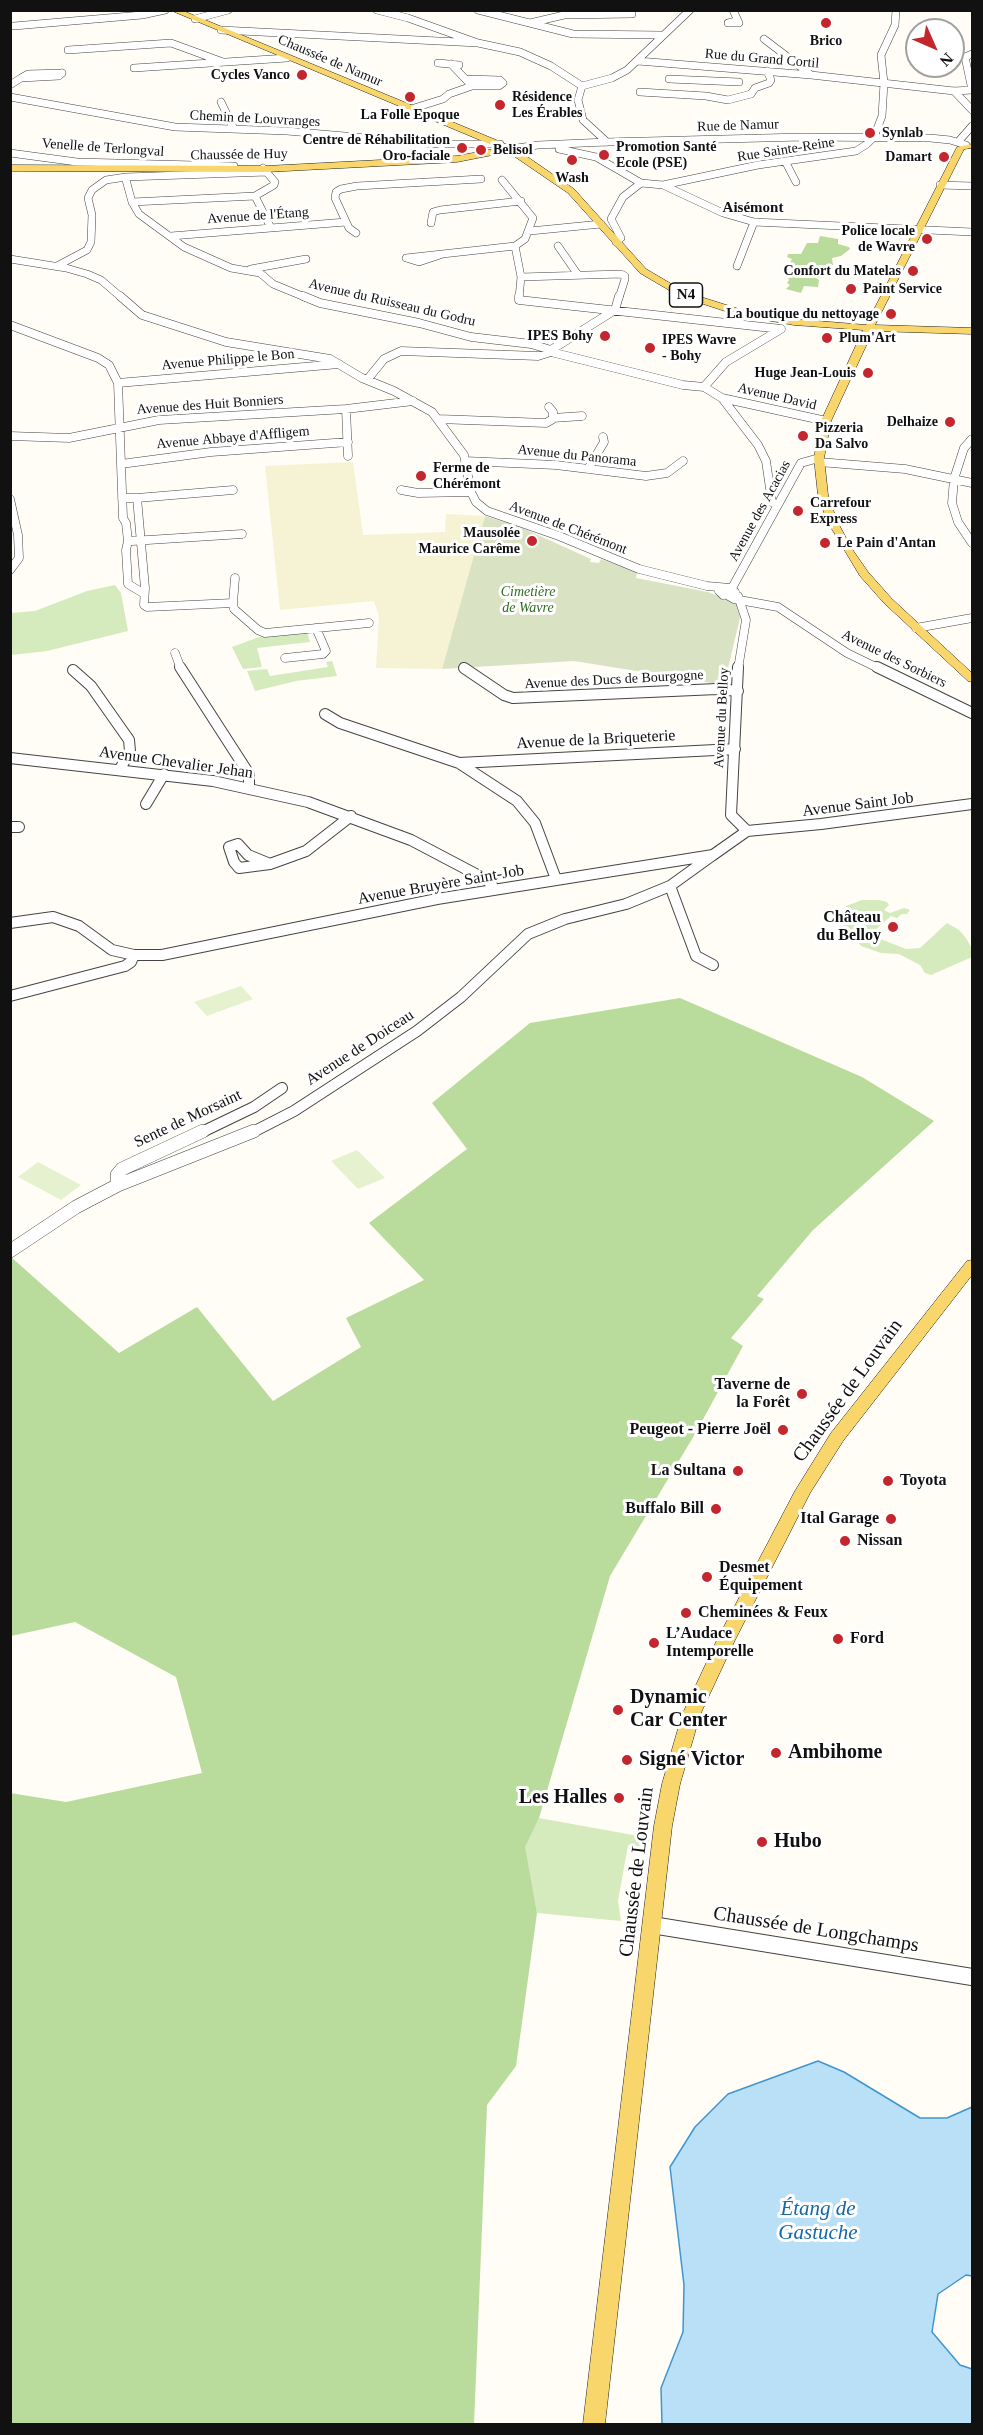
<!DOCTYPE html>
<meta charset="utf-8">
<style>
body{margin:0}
#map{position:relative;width:983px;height:2435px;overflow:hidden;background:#fffdf5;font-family:Georgia,serif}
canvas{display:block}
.frame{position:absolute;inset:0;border:12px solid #111;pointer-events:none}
.north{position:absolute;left:905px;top:18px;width:60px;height:60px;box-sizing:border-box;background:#fff;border:2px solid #a0a0a0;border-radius:50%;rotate:135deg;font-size:16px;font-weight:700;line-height:24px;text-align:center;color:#111}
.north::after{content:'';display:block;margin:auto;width:21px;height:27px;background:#c4262e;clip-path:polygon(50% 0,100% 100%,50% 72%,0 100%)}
</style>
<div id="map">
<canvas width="983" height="2435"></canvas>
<div class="frame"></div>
<div class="north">N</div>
</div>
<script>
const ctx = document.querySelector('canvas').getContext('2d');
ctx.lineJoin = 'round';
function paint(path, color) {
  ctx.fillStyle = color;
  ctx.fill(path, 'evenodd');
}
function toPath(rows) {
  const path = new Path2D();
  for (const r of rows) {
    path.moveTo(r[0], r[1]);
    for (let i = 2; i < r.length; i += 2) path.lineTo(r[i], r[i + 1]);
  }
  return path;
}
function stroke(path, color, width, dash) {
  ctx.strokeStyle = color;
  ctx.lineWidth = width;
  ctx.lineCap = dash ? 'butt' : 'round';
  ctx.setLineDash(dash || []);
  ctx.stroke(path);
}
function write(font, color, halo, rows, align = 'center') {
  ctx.font = font + ' Georgia,serif';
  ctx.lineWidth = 6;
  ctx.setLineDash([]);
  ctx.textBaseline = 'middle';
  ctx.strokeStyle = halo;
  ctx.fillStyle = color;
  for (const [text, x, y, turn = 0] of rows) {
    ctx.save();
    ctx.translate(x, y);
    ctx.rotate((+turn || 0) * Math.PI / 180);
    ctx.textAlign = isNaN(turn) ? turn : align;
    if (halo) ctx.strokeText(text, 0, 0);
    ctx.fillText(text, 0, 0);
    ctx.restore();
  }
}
const farmland = toPath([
 [353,462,363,535,445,532,446,514,485,516,442,669,376,668,379,616,374,601,280,610,265,466]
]);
const green = toPath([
 [115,585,121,593,128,631,47,651,11,655,11,613,35,611,87,591],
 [307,632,310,642,257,648,262,667,243,669,232,647,259,637],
 [332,661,337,676,296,681,255,691,247,671,267,669,270,676,328,667,326,662],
 [862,900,879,900,887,902,889,905,884,910,890,913,904,908,910,910,907,914,902,914,897,918,891,916,873,932,863,928,860,931,906,949,920,948,947,923,959,930,966,938,972,949,972,957,931,975,925,973,920,965,899,954,881,953,861,946,845,927,840,915,846,906],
 [539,1818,644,1837,646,1831,649,1831,649,1843,643,1843,642,1847,628,1845,618,1901,621,1921,537,1913,524,1847]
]);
const forest = toPath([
 [820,236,838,239,838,244,849,247,850,249,841,256,832,258,833,265,812,275,819,280,818,287,804,286,801,293,786,289,790,285,787,283,789,280,785,272,792,259,787,257,788,254,801,254,807,243,818,243],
 [680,998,862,1077,934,1121,813,1230,757,1296,764,1299,731,1338,743,1346,695,1434,610,1576,539,1818,525,1847,537,1913,516,2066,487,2105,474,2424,11,2424,10,1793,66,1802,202,1773,176,1677,75,1622,11,1636,11,1257,119,1353,197,1307,273,1401,361,1347,346,1318,424,1280,369,1223,467,1149,432,1103,530,1023]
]);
const cemetery = toPath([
 [485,516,520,527,591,559,590,562,599,563,601,559,637,572,636,578,708,592,736,603,740,618,724,685,574,661,442,669]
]);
const pitch = toPath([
 [241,986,253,999,207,1016,194,1002],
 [357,1150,385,1178,358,1189,331,1161],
 [38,1162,81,1185,61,1200,18,1177]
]);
const water = toPath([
 [818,2061,844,2072,920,2118,947,2118,972,2107,972,2276,966,2275,938,2294,932,2332,960,2365,972,2369,972,2424,662,2424,661,2388,683,2332,684,2285,670,2167,695,2127,728,2094,818,2061]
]);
const minorFar4 = toPath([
 [377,10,408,18,478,43,520,52,551,66,582,86],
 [478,10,573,34,661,35],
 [733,10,739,23,728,23,736,21],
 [195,19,228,10],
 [530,23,564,15,632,14],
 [14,26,142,15,165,10],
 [221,30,478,43],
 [764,39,810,74],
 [68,50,171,43,223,62],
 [972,54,965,57,972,90],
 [638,61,811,75,954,91,972,90],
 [438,63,459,65],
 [134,68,287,58],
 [62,73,59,76,21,78,28,74,62,73],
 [466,79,500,80,503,83,499,86,472,86],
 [669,79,739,82],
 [10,85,21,78],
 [582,86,612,78,627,70,690,10],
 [582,86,578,100,583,120,607,142],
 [954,91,972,110],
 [640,92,706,96,728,100,751,94,755,88,769,83,771,80,767,71],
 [10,97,175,127,287,131,437,144,500,144],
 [221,102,234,129],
 [411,109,443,99,449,94,472,86,451,64],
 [958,142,972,126],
 [510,149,538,145,607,142,802,137,930,138,950,140,966,145],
 [559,149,596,157,641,183,663,185,723,213,754,222,972,232],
 [10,153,77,162,234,166],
 [785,161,796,182],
 [267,172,126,177,126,180,132,202,139,214,184,247,231,268,260,273,273,284,307,298],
 [502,180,533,218,525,239,515,246,521,277,519,298],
 [663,185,758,165,856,151,867,144,874,137,882,116,884,83,881,55,895,25,896,10],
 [940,185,972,186],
 [255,196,270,226],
 [132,202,255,196,274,185,275,182,263,168],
 [431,223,433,212,440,210,521,201],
 [530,231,601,224],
 [356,233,349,228,335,198,336,192,341,189,357,186,481,179],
 [171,236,346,222],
 [616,242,621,238,611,219,623,197,641,183],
 [558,246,578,275],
 [443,254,419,262,406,258,515,246],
 [10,259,66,268,87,274,101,280,122,298],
 [57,266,87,250,91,242,92,215,88,198,92,190,106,180,126,177],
 [737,266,754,222],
 [251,269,306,259],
 [521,277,621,274,625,276,625,279,619,298]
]);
const minorFar3 = toPath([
 [120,296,142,315,226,342,330,359,362,378,394,391,432,412,464,455,471,492,476,502,487,511,559,536,639,569,707,586,730,588,735,592,723,595,719,591,722,588],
 [303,296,320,303,419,323,471,337,531,344,551,350,551,352,683,385,704,387,722,398,758,445,766,461,772,502,777,505],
 [519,296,519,300,781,329],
 [615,310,619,296],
 [10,325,98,358,109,365,118,383,123,518,126,523,128,541,126,550,128,584,143,593],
 [551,350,615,310],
 [367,380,384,359,401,351,538,356,551,352],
 [118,383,339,364],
 [704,387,726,362,781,329],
 [722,398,826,421],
 [346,409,348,456],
 [553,418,582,416],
 [438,419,546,423,553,419,553,412,549,407],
 [10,436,69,438,159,420,346,409,413,401],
 [972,439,964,448,954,479,952,503,958,522,972,543],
 [465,461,556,465,646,476,667,473,683,461],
 [819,462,905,469,972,483],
 [121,464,211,452,348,442],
 [588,469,604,442,603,437],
 [401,490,418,493,471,492],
 [122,498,137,498,145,588,144,605,147,607,233,603,234,609,258,630,265,633,369,623],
 [137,498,233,490],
 [10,499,18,535,19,558,10,570],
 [132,541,242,534],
 [732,588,801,463,819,458],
 [727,595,734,599,778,607,847,653,880,669],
 [738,596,746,620,738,669],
 [233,603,235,578],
 [916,628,972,618],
 [175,653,181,669],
 [285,658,323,654,326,651,316,628]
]);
const minorFar2 = toPath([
 [180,667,249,774,249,788],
 [738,667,731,815,747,831],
 [877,667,972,713],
 [464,668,504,695,513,698,717,689,738,691],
 [73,670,91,686,129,740,130,751,120,769],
 [325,714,340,723,459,763,517,801,535,823,556,879],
 [10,758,213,781,308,802,411,840,487,880,495,889],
 [459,763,735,749],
 [146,804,164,774],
 [10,827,19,827],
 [747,831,821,824,972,804],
 [238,844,248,855,270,864,239,868,234,862,229,847,238,844],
 [270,864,306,851,351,816],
 [670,886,696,956,713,965],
 [10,923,53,917,79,926,112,950,134,955,162,955,437,899,713,855,747,831],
 [10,996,125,966,131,962,134,955],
 [200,1133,254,1107,282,1088],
 [251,1133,294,1111,417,1031,461,997,528,934,565,919,626,904,670,886,713,855]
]);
const minorFar1 = toPath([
 [118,1185,117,1175,122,1169,203,1131],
 [10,1251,76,1207,118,1185,254,1131]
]);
const minor = toPath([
 [652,1925,972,1977]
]);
const major = toPath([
 [170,10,181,10,513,147,574,189,646,269,685,292,739,309,794,319,866,325,957,147,972,144,972,148,964,149,875,325,972,328,972,334,873,331,831,421,824,458,828,495,837,521,852,549,868,572,892,599,972,673,972,682,968,681,884,603,860,576,827,521,818,495,814,458,821,421,863,330,794,325,737,315,679,296,640,273,568,193,508,152,457,162,266,172,10,171,10,165,266,166,457,156,499,148,170,10],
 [972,1260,972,1275,843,1441,810,1493,735,1640,700,1715,680,1784,672,1826,605,2424,583,2424,654,1826,662,1784,682,1715,717,1640,795,1491,831,1433,967,1261,972,1260]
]);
const markers = [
 [826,23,6,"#c4262e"],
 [302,75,6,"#c4262e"],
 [410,97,6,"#c4262e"],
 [500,105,6,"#c4262e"],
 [870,133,6,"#c4262e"],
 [462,148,6,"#c4262e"],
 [481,150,6,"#c4262e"],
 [604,155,6,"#c4262e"],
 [944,157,6,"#c4262e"],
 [572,160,6,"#c4262e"],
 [927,239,6,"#c4262e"],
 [913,271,6,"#c4262e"],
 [851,289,6,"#c4262e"],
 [891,314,6,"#c4262e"],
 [605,336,6,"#c4262e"],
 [827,338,6,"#c4262e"],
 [650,348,6,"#c4262e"],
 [868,373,6,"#c4262e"],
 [950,422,6,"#c4262e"],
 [803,436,6,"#c4262e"],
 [421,476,6,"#c4262e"],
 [798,511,6,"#c4262e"],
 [532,541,6,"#c4262e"],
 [825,543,6,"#c4262e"],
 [893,927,6,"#c4262e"],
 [802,1394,6,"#c4262e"],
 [783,1430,6,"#c4262e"],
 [738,1471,6,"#c4262e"],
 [888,1481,6,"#c4262e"],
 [716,1509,6,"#c4262e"],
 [891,1519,6,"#c4262e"],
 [845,1541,6,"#c4262e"],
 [707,1577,6,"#c4262e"],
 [686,1613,6,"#c4262e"],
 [838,1639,6,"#c4262e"],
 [654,1643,6,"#c4262e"],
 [618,1710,6,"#c4262e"],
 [776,1753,6,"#c4262e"],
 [627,1760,6,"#c4262e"],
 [619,1798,6,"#c4262e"],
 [762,1842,6,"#c4262e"]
];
const farPoinames = [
 ["Brico",826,41,"center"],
 ["Cycles Vanco",290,75,"right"],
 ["Résidence",512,97],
 ["Les Érables",512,113],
 ["La Folle Epoque",410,115,"center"],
 ["Synlab",882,133],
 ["Centre de Réhabilitation",450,140,"right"],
 ["Oro-faciale",450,156,"right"],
 ["Promotion Santé",616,147],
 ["Ecole (PSE)",616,163],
 ["Belisol",493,150],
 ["Damart",932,157,"right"],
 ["Wash",572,178,"center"],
 ["Police locale",915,231,"right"],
 ["de Wavre",915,247,"right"],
 ["Confort du Matelas",901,271,"right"],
 ["Paint Service",863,289],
 ["La boutique du nettoyage",879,314,"right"],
 ["IPES Bohy",593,336,"right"],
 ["Plum'Art",839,338],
 ["IPES Wavre",662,340],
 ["- Bohy",662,356],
 ["Huge Jean-Louis",856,373,"right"],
 ["Delhaize",938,422,"right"],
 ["Pizzeria",815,428],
 ["Da Salvo",815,444],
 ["Ferme de",433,468],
 ["Chérémont",433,484],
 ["Carrefour",810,503],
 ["Express",810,519],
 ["Mausolée",520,533,"right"],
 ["Maurice Carême",520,549,"right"],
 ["Le Pain d'Antan",837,543]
];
const farStreetnames = [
 ["Rue du Grand Cortil",762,59,5],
 ["Chaussée de Namur",330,61,23],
 ["Chemin de Louvranges",255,119,3],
 ["Rue de Namur",738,126,-2],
 ["Venelle de Terlongval",103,148,4],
 ["Rue Sainte-Reine",786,150,-9],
 ["Chaussée de Huy",239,155,-1],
 ["Avenue de l'Étang",258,216,-4],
 ["Avenue du Ruisseau du Godru",392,303,13],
 ["Avenue Philippe le Bon",228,360,-5],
 ["Avenue David",777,397,13],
 ["Avenue des Huit Bonniers",210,405,-4],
 ["Avenue Abbaye d'Affligem",233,438,-5],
 ["Avenue du Panorama",577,456,6],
 ["Avenue des Acacias",760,511,-61],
 ["Avenue de Chérémont",568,528,21],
 ["Avenue des Sorbiers",894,659,26],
 ["Avenue des Ducs de Bourgogne",614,680,-3],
 ["Avenue du Belloy",722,718,-87]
];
const farParknames = [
 ["Cimetière",528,592],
 ["de Wavre",528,608]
];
const farNeighbourhoodnames = [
 ["Aisémont",753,208]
];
const shields = [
 [686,295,33]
];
const shieldNames = [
 ["N4",686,295]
];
const streetNames = [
 ["Avenue de la Briqueterie",596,740,-3],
 ["Avenue Chevalier Jehan",176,763,8],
 ["Avenue Saint Job",858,805,-7],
 ["Avenue Bruyère Saint-Job",441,885,-10],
 ["Avenue de Doiceau",360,1048,-33],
 ["Sente de Morsaint",188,1119,-25]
];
const poiNames = [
 ["Château",881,918],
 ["du Belloy",881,936],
 ["Taverne de",790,1385],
 ["la Forêt",790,1403],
 ["Peugeot - Pierre Joël",771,1430],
 ["La Sultana",726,1471],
 ["Toyota",900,1481,"left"],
 ["Buffalo Bill",704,1509],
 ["Ital Garage",879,1519],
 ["Nissan",857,1541,"left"],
 ["Desmet",719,1568,"left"],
 ["Équipement",719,1586,"left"],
 ["Cheminées & Feux",698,1613,"left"],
 ["L’Audace",666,1634,"left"],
 ["Intemporelle",666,1652,"left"],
 ["Ford",850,1639,"left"]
];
const nearStreetnames = [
 ["Chaussée de Louvain",848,1391,-54],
 ["Chaussée de Louvain",637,1872,-83],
 ["Chaussée de Longchamps",816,1930,9]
];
const nearPoinames = [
 ["Dynamic",630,1698],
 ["Car Center",630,1721],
 ["Ambihome",788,1753],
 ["Signé Victor",639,1760],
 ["Les Halles",607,1798,"right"],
 ["Hubo",774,1842]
];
const nearWaternames = [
 ["Étang de",818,2209],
 ["Gastuche",818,2233]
];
paint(farmland, '#f6f3d4');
paint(green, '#d5ebbd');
paint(forest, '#b9dc9c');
paint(cemetery, '#d9e3c4');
paint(pitch, '#e6f2cf');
paint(water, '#b9e0f7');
stroke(water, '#3f96cf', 1.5);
stroke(minorFar4, '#444', 8);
stroke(minorFar3, '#444', 9);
stroke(minorFar2, '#444', 12);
stroke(minorFar1, '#444', 14);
stroke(minor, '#444', 18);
stroke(major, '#222', 1);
stroke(minorFar4, '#fff', 7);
stroke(minorFar3, '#fff', 8);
stroke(minorFar2, '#fff', 10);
stroke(minorFar1, '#fff', 13);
stroke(minor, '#fff', 16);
paint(major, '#f9d66b');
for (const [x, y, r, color] of markers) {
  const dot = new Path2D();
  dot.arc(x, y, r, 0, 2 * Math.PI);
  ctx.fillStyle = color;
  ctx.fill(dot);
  stroke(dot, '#fff', 2);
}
write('bold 14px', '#111', '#fff', farPoinames, 'left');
write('14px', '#111', '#fff', farStreetnames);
write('italic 14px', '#2f6b1f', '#fff', farParknames);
write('bold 15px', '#111', '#fff', farNeighbourhoodnames);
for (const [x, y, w] of shields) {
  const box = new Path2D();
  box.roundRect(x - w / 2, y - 12, w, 24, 4.5);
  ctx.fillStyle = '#fff';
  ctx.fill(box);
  stroke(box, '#111', 1.5);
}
write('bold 15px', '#111', null, shieldNames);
write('16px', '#111', '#fff', streetNames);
write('bold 16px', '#111', '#fff', poiNames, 'right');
write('20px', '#111', '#fff', nearStreetnames);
write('bold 20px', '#111', '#fff', nearPoinames, 'left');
write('italic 21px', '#1768a6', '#fff', nearWaternames);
</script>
